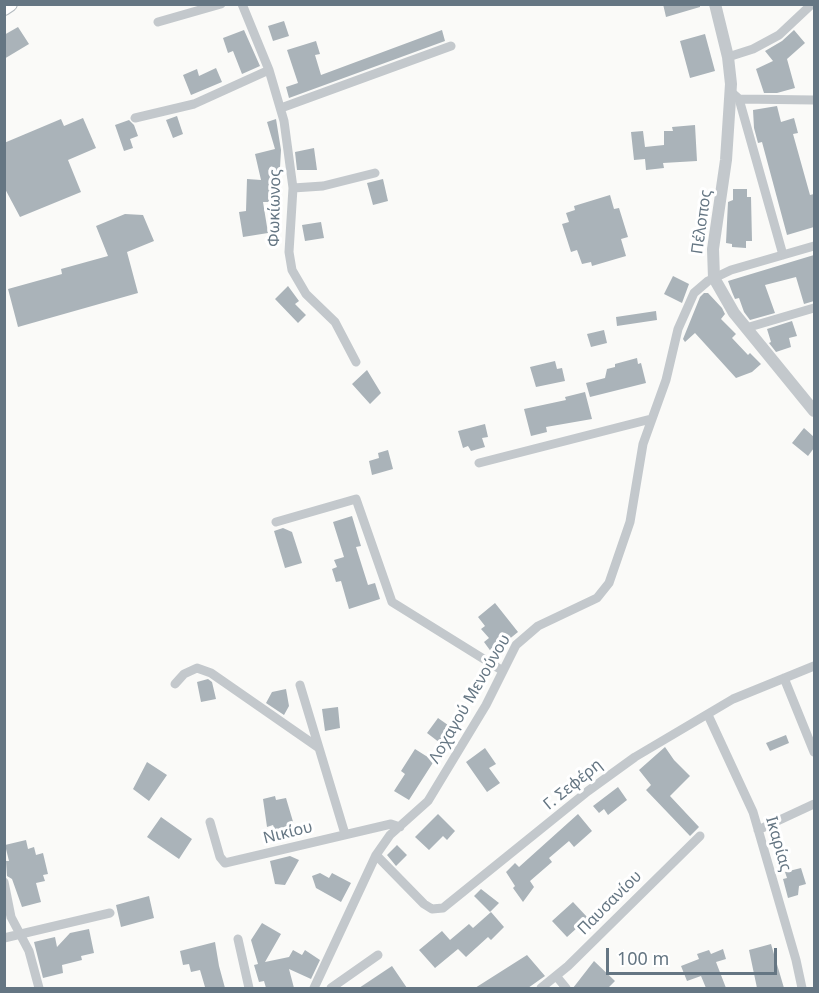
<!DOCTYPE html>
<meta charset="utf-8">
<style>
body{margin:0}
#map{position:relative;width:819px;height:993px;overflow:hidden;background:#fafaf8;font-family:"Noto Sans",sans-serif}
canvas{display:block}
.frame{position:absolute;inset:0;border:6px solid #657683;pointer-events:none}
.scale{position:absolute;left:606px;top:948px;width:171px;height:27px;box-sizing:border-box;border:3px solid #657683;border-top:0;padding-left:8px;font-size:18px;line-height:21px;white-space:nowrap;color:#657683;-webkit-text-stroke:4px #fff;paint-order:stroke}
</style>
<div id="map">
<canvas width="819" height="993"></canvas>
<div class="frame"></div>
<div class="scale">100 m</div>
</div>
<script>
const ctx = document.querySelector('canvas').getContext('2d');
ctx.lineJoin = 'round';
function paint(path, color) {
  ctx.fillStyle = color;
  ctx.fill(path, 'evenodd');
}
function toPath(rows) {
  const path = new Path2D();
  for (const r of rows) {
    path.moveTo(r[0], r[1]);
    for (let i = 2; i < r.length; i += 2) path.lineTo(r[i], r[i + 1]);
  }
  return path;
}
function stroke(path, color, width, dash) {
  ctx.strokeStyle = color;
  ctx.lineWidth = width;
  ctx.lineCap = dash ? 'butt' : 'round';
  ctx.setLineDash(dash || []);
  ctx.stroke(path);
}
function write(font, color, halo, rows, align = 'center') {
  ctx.font = font + ' "Noto Sans",sans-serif';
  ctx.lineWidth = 6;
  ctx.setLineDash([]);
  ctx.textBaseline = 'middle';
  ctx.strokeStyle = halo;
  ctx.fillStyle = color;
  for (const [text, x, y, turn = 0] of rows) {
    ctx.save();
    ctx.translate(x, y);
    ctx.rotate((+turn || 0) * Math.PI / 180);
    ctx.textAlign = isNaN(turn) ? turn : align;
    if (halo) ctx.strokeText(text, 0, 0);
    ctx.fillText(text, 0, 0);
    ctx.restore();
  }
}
const building = toPath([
 [663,4,700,4,700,7,666,17],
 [284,21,289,36,273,41,268,26],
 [18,27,29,44,4,59,4,35],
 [244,30,260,66,242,74,233,51,228,53,223,38],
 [442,30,445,41,289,98,286,87,298,83,287,50,316,41,320,54,315,55,321,75],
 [794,30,805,43,787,59,795,88,777,93,764,93,756,69,773,61,765,51,782,41],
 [705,34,715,71,690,78,680,41],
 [216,68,222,82,191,95,183,75,197,69,199,76],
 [777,106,781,122,794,118,798,133,793,134,810,195,814,194,814,227,787,235,762,142,758,143,754,128,753,110],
 [177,116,183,134,173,138,166,120],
 [83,118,96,148,68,160,81,192,20,217,4,187,4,143,61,119,64,126],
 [276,119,281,150,278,202,263,202,268,233,243,237,239,212,246,211,247,179,261,180,255,154,275,149,267,122],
 [129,120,134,125,138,136,130,139,133,148,124,151,115,125],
 [695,125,697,161,663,163,664,168,646,170,645,159,634,160,631,132,643,131,645,147,664,145,664,131,673,131,672,127],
 [314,148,317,170,297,170,295,152],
 [383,179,388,201,373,205,367,183],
 [733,189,747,189,747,197,751,197,752,241,746,241,746,248,732,247,732,244,726,243,728,202,733,200],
 [610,195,614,209,619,208,628,237,621,239,626,256,592,266,591,262,582,264,577,250,571,252,562,224,569,222,566,213,575,210,574,206],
 [125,214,143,215,154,241,127,252,138,293,18,327,8,289,62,274,61,269,108,256,96,226],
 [321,222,324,238,305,241,302,225],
 [814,255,814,301,804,304,796,277,765,285,775,313,750,320,744,312,739,298,735,299,732,292,728,281],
 [673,276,689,284,682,303,664,294],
 [288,286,299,301,295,304,306,315,298,323,275,299],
 [704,293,708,293,722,308,725,314,721,319,736,334,732,338,748,355,750,353,761,364,752,372,736,378,695,333,685,342,683,339,700,297],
 [656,311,657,320,617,326,616,317],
 [792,321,797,336,789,338,791,347,776,352,769,343,771,342,767,329],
 [604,330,607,343,591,347,587,334],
 [637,358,638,364,641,363,646,383,590,397,586,383,605,378,607,369,615,367,615,364],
 [555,361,557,369,562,368,565,381,536,387,530,367],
 [367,370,381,393,370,404,352,384],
 [585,392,592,419,546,427,547,432,531,436,524,409,566,400,565,397],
 [485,424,488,437,482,438,485,447,471,451,468,446,463,448,458,431],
 [804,428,814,437,814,448,808,456,792,443],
 [388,450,393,469,372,475,369,461,379,458,378,453],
 [352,516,361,546,356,547,368,585,375,583,380,599,349,609,341,581,336,582,332,569,337,567,334,560,344,557,333,522],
 [283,528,292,532,302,563,285,568,274,531],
 [495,603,518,632,492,653,484,642,489,638,481,629,485,626,478,617],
 [208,679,212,682,216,699,201,702,197,682],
 [286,689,289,706,284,715,266,703,272,692],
 [338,707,340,728,325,731,322,709],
 [438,718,455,730,444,746,427,733],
 [786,735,789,743,770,751,766,743],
 [665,747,674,760,690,776,670,796,699,827,690,836,646,790,651,785,639,770],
 [485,748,496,764,489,768,500,783,487,792,466,762],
 [415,749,434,761,409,800,394,791,405,774,401,771],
 [147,762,167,775,149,801,133,789],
 [618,787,627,800,608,815,604,809,599,813,593,806],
 [275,796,276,800,286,798,294,825,275,830,273,825,267,827,263,799],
 [438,814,455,831,447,840,443,836,429,850,415,837],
 [578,814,592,831,574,847,569,841,549,858,552,862,530,881,534,887,523,902,513,888,515,886,506,872,515,863,519,867],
 [161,817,192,839,179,859,147,837],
 [26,840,28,849,34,847,36,855,43,853,48,874,43,875,45,881,36,883,41,902,22,907,12,879,7,876,6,861,9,861,5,845],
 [397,845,407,855,396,866,387,855],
 [290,856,299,860,285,885,275,884,270,861],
 [801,868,806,884,799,886,798,895,788,898,783,879,787,878,785,872],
 [320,873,329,878,332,873,351,883,341,902,316,888,312,876],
 [481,889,499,903,490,912,474,896],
 [149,896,154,918,121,927,116,905],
 [573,902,588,918,567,937,552,921],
 [491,912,504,927,491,940,488,937,466,957,458,949,435,968,419,950,442,931,450,940,469,924,473,928],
 [262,923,281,934,265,962,289,957,293,950,302,955,305,950,320,960,311,979,289,969,294,988,266,988,264,981,259,982,254,965,258,964,251,940],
 [89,929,94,953,81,956,82,960,62,965,63,973,43,978,34,942,55,937,57,947,70,933],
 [215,942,219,966,225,988,205,987,200,970,191,972,189,964,183,965,180,951],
 [771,944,784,988,757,988,749,950],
 [723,949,726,959,716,962,726,988,706,988,701,976,687,981,681,966,699,959,697,954,709,950,711,954],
 [527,955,545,976,528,988,475,988],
 [594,961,615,981,608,988,573,988],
 [392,966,407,988,359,988]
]);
const minor = toPath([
 [242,4,269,70,284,121,293,188,289,252,292,270,306,294,335,322,356,362],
 [158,22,221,4],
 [728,57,753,49,779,35,812,4],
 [731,92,739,99,783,255],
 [739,99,814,100],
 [281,108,451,46],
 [135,118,194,104,269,70],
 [293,188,323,186,375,173],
 [746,328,814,308],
 [479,463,651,419],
 [276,522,356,499,392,602,503,671],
 [784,678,814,752],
 [175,684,184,674,197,668,211,673,319,748],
 [300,685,345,834],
 [708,715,753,812,796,960,802,988],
 [210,822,220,857,225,863,391,824,400,827],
 [758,830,814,804],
 [376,855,424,904,432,909,443,908,588,791,635,757,733,699,814,666],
 [4,882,11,917,29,951,39,988],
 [4,938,110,913],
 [238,939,249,988],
 [557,977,566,988],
 [314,988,376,855,390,835,428,801,486,705,516,645,538,626,597,598,609,583,630,522,643,444,666,380,678,329,694,293,708,281,731,270,814,246],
 [331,988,378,955],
 [541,988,568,966,700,836]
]);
const tertiary = toPath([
 [715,4,728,57,731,84,726,160,713,249,714,278,734,313,814,411]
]);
const secondary = toPath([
 [4,8,10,4]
]);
const streetNames = [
 ["Φωκίωνος",275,208,-89],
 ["Πέλοπος",702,222,-82],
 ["Λοχαγού Μενούνου",470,699,-60],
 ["Γ. Σεφέρη",573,785,-39],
 ["Νικίου",288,833,-14],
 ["Ικαρίας",778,844,74],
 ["Παυσανίου",610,903,-45]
];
paint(building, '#aab3b9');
stroke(secondary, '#b3babf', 16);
stroke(minor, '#c3c8cc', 9);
stroke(tertiary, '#c3c8cc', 12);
stroke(secondary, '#fff', 14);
write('16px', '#657683', '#fff', streetNames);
</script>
